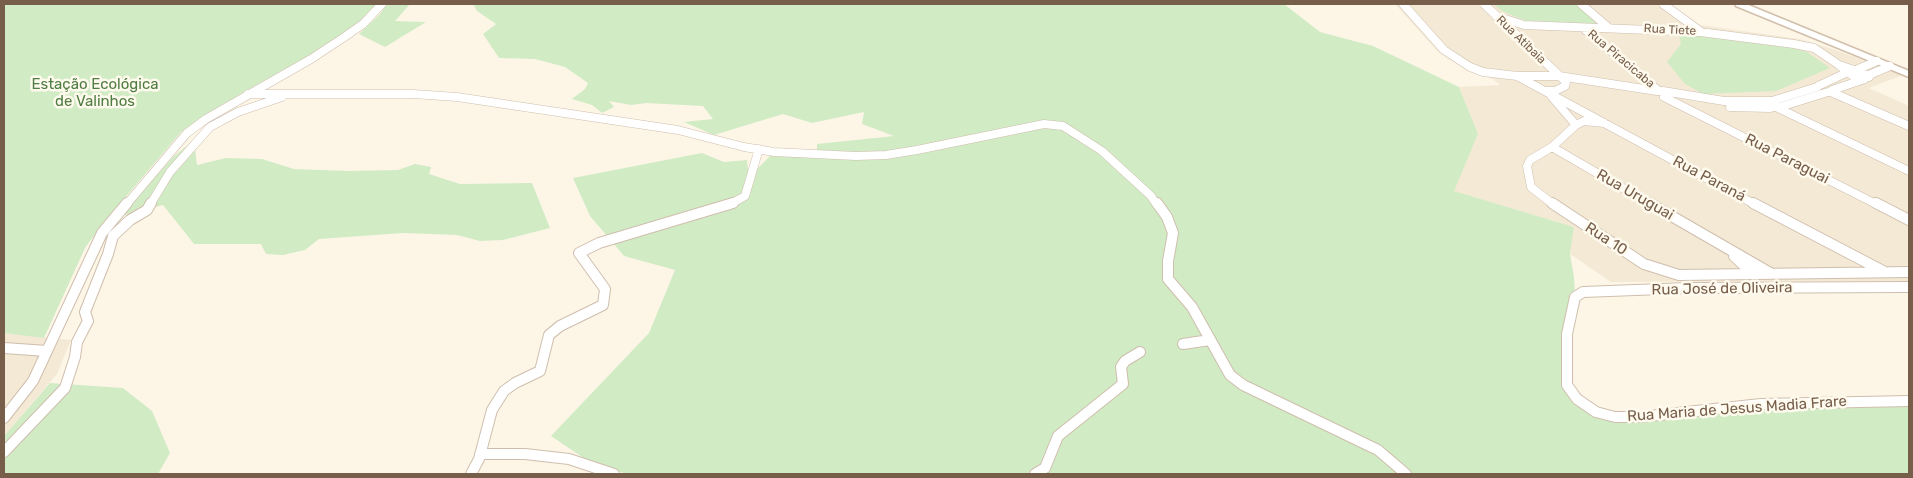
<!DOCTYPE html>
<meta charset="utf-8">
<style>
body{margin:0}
#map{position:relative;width:1913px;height:478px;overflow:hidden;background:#fdf6e7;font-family:Rubik,sans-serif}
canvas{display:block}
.frame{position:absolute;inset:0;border:5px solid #775e4b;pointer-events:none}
</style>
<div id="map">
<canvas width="1913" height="478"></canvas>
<div class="frame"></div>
</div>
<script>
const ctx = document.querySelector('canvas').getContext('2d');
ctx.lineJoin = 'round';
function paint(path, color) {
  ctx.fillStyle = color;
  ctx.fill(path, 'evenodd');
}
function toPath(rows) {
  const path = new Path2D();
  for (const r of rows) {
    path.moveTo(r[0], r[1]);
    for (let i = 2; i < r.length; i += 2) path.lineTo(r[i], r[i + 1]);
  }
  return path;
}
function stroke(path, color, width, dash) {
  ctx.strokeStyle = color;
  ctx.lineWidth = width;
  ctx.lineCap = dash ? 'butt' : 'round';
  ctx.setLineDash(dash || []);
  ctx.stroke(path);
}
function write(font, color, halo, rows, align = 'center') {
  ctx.font = font + ' Rubik,sans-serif';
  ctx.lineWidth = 5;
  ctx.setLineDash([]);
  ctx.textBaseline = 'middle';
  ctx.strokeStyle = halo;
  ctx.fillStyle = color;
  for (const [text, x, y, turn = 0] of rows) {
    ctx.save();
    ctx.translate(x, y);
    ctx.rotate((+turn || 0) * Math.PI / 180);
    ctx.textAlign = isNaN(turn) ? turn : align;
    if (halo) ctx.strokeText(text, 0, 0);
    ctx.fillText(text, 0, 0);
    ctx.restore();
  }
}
const residential = toPath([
 [1395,4,1669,4,1700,25,1799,39,1833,49,1903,75,1869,88,1909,106,1909,281,1611,282,1570,254,1574,227,1453,191,1478,134,1459,87,1500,85,1493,79,1459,65,1438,52],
 [4,333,71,340,57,374,4,436]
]);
const green = toPath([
 [4,4,377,4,358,23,330,44,242,93,181,132,101,226,85,248,44,338,4,333],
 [387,4,410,4,395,21,426,22,385,47,359,34,380,14],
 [473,4,1284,4,1320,32,1373,46,1459,87,1478,134,1454,191,1574,227,1570,254,1574,277,1575,297,1567,385,1577,399,1615,417,1700,410,1909,401,1909,474,628,474,594,465,551,436,649,333,675,270,624,256,590,216,573,178,702,153,724,162,747,160,748,170,756,170,770,156,817,150,817,144,894,136,862,124,864,112,812,123,783,114,714,135,684,122,713,119,703,106,646,103,631,105,609,101,614,107,602,113,592,105,572,99,585,89,588,83,565,67,535,59,499,58,483,34,496,24,477,11],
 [1493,4,1578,4,1604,26,1531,23,1502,11],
 [1679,34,1777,43,1807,52,1830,68,1776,91,1703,94,1685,84,1667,62,1681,44],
 [194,140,197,165,226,158,262,159,294,169,348,171,398,170,415,164,431,167,429,174,460,184,532,183,550,228,503,240,480,241,457,235,403,233,319,239,305,250,283,255,266,254,261,244,194,244,163,205,121,216,173,157],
 [50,383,123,388,152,411,170,453,158,474,4,474,4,436]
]);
const streetFar1 = toPath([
 [1403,4,1444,50,1470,67,1483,72,1517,76,1559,76,1657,91],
 [1484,4,1566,82,1565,86,1555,91,1546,91],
 [1581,4,1609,28],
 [1663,4,1700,31],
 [1496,16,1524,25,1700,32,1794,44,1814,48,1839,65],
 [1583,28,1659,91],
 [1856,70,1877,61],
 [1848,72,1859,71,1869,77,1863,79,1853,76,1839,65,1854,70],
 [1869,75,1890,66],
 [1517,76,1756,205],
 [1818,86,1848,72],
 [1832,90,1865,79],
 [1663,91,1724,101,1771,101,1780,107,1771,107,1765,102],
 [1831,92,1909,126],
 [248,94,413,94,457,97,678,130,744,147,774,152,856,156,886,155,917,150,1044,124,1063,126,1102,151,1151,196,1157,205],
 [1552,97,1576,125],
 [1664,97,1878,205],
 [1772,101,1817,87],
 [1730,107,1770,108],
 [1780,107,1828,92],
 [1778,108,1909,171],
 [1552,147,1652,205],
 [126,205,187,133,206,119,311,59,343,38,363,24,382,4],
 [150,205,170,172,210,127,238,112,282,97],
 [729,205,745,196,759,149],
 [1554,205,1531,187,1527,166,1530,160,1552,147,1576,125,1584,121,1604,123]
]);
const street = toPath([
 [1157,203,1167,217,1173,233,1168,261,1168,279,1192,307,1230,375,1243,385,1378,450,1406,474],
 [1552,203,1644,264,1679,275,1909,272],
 [1649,203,1772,274],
 [1753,203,1883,271],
 [1876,203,1909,220],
 [1734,256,1753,274],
 [1909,287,1688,288,1583,292,1575,297,1567,334,1567,385,1577,399,1596,412,1615,417,1640,417,1761,404,1909,401],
 [1183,344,1210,340],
 [4,348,47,351],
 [4,418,33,381,102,233,127,203],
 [4,452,65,388,75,357,77,342,88,321,85,312,108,254,113,236,130,220,147,210,151,203],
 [480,454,525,454,569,459,614,474],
 [471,474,479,459,492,410,504,391,515,383,540,371,549,335,560,326,603,305,605,289,579,253,599,243,733,203],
 [1035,474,1045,468,1058,436,1123,384,1121,367,1125,361,1140,352]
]);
const secondary = toPath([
 [1735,4,1746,4,1909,71,1909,77,1736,6,1735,4]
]);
const farStreetnames = [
 ["Rua Tiete",1670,30,3],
 ["Rua Atibaia",1521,40,44],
 ["Rua Piracicaba",1621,59,40]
];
const parkNames = [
 ["Estação Ecológica",95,85],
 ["de Valinhos",95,102]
];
const streetNames = [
 ["Rua Paraguai",1787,159,27],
 ["Rua Paraná",1709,179,28],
 ["Rua Uruguai",1635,195,30],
 ["Rua 10",1606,239,33],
 ["Rua José de Oliveira",1722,289,-1],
 ["Rua Maria de Jesus Madia Frare",1737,409,-4]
];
paint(residential, '#f4e9d5');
paint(green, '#d1ebc5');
stroke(streetFar1, '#cfbead', 9);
stroke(street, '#cfbead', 12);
stroke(secondary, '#d2bfaa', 3);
stroke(streetFar1, '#fff', 8);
stroke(street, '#fff', 10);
paint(secondary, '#fff');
write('12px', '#775e4b', '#fffaee', farStreetnames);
write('15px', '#4f7d42', '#fffaee', parkNames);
write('15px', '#775e4b', '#fffaee', streetNames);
</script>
